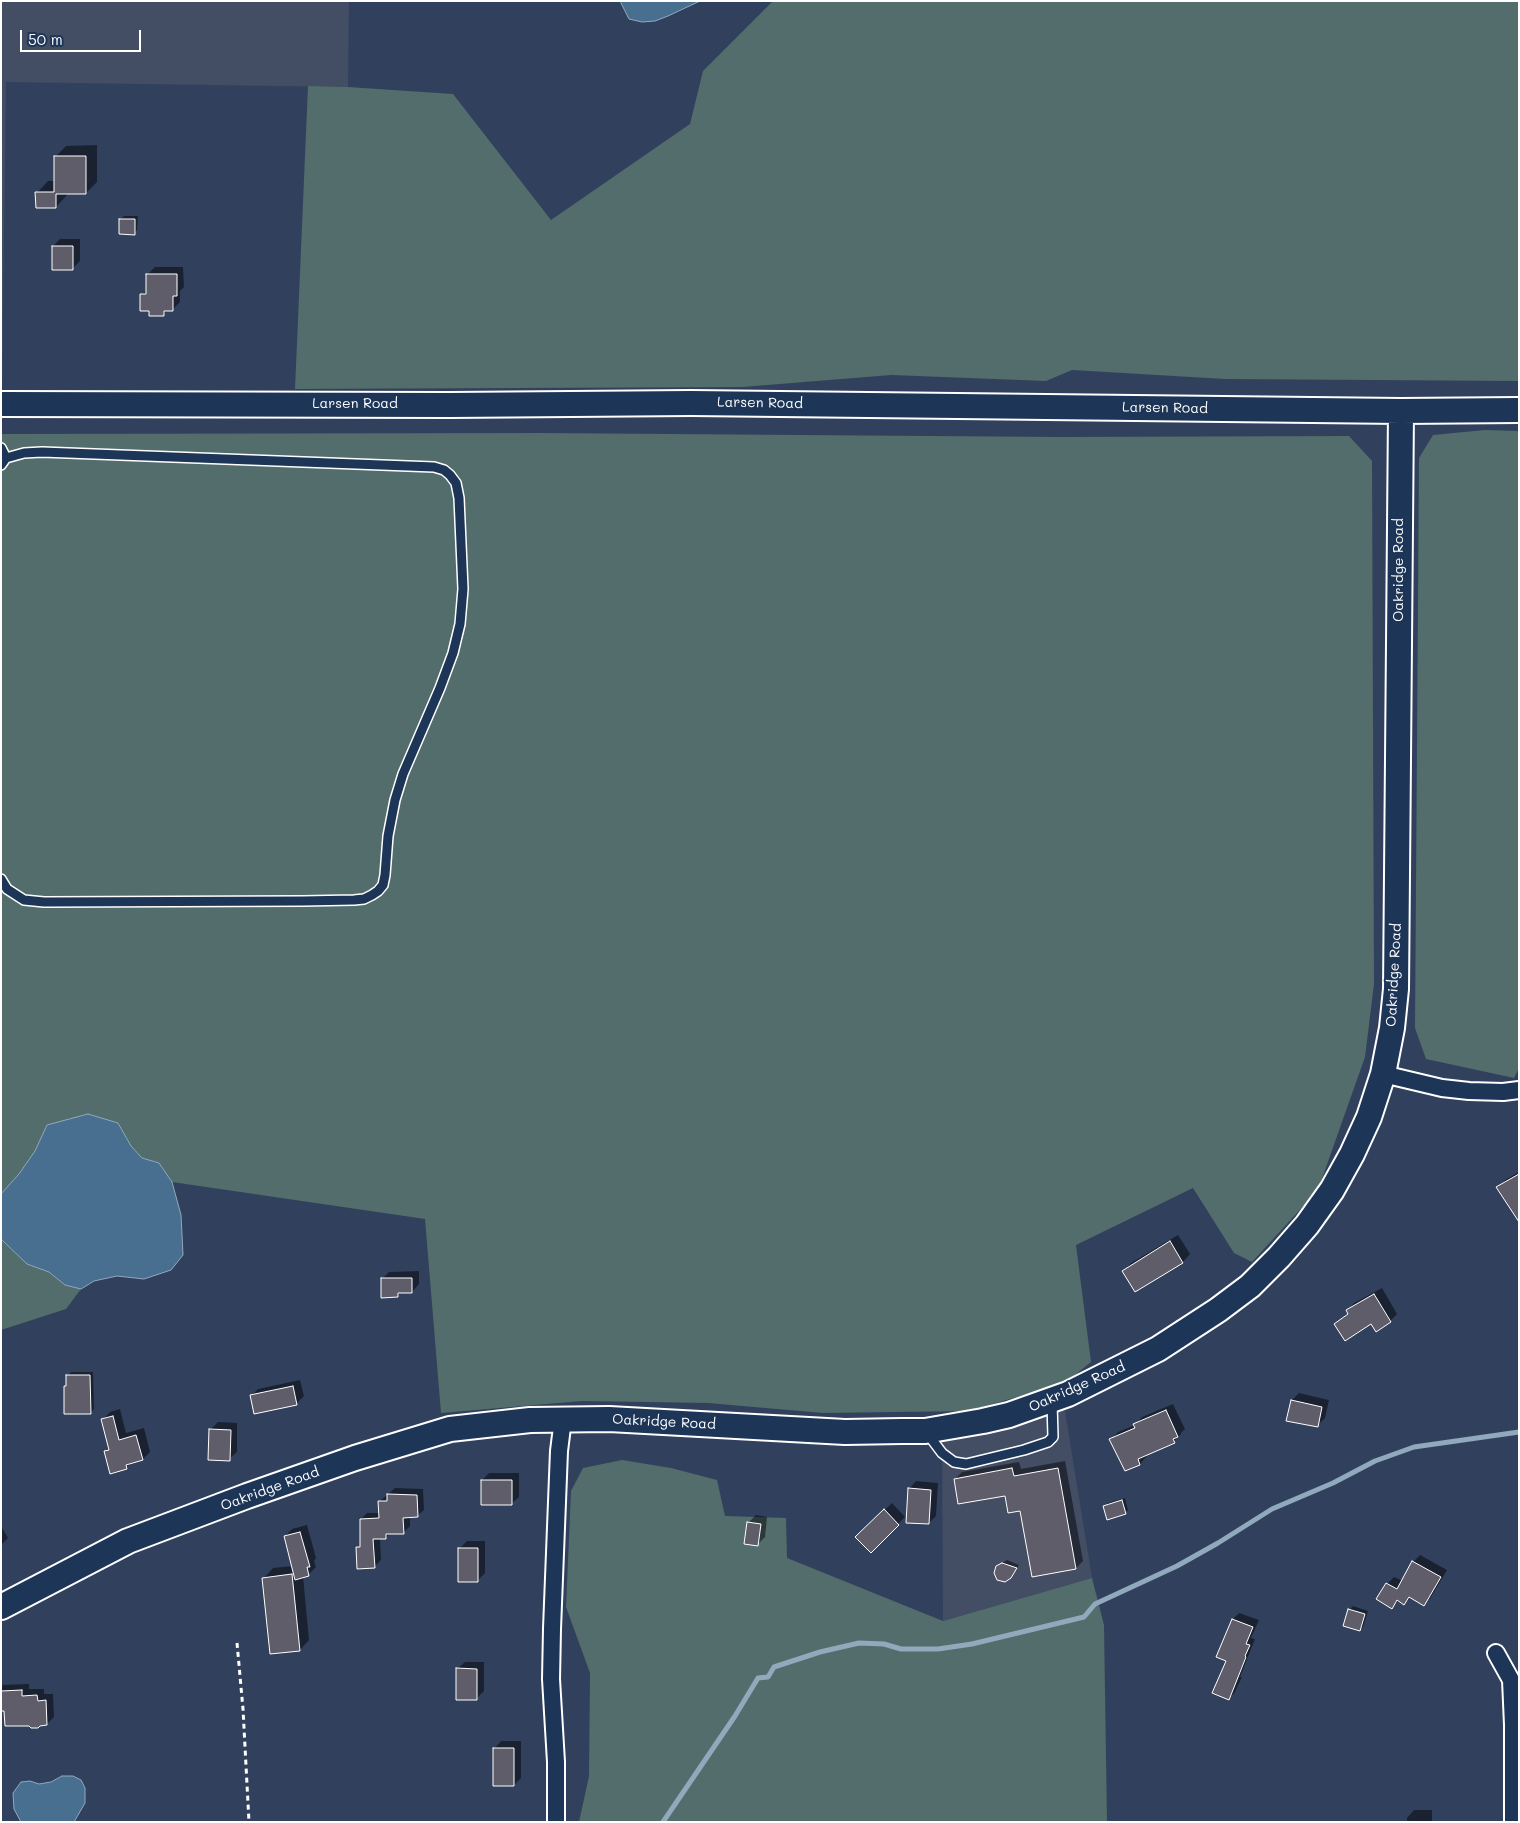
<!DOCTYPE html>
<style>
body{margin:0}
#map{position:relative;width:1520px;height:1823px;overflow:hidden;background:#31415d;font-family:Mali,sans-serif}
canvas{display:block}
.frame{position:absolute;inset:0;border:2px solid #fff;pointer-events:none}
.scale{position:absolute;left:20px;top:30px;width:121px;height:22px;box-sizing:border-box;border:2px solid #fff;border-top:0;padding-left:6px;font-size:15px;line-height:18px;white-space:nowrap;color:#fff;-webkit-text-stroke:4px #1d3557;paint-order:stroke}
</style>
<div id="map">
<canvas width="1520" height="1823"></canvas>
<div class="frame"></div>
<div class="scale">50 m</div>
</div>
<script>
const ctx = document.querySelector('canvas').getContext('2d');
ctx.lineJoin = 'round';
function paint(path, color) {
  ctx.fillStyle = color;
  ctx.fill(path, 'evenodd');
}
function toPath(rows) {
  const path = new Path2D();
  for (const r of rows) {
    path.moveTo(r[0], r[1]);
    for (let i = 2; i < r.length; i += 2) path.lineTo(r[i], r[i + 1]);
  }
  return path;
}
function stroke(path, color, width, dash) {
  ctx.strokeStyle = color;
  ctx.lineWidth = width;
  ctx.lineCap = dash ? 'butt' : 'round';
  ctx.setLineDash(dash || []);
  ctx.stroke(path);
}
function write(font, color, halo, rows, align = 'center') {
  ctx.font = font + ' Mali,sans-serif';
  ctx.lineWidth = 4;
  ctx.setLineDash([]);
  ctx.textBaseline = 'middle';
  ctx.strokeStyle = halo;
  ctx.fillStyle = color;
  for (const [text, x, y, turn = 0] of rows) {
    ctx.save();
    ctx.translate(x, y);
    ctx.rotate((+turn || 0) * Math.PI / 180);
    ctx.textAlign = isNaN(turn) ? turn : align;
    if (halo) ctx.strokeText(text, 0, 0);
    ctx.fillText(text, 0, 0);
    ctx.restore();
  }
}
const built = toPath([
 [1,1,349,1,348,87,6,82,2,389],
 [1064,1405,1092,1578,943,1621,942,1437]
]);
const green = toPath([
 [773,1,1519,1,1519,381,1225,379,1072,370,1046,381,891,375,743,387,295,389,308,86,348,87,453,94,551,220,690,124,703,71],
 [1485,430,1519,431,1519,1068,1514,1078,1426,1059,1415,1028,1419,458,1433,435],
 [540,433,1060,437,1349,436,1372,461,1374,984,1365,1057,1318,1190,1252,1262,1234,1253,1193,1188,1076,1245,1091,1362,1065,1383,969,1411,823,1413,708,1403,582,1401,441,1413,425,1219,172,1182,159,1163,142,1158,131,1146,118,1123,47,1125,35,1151,19,1174,1,1194,1,434],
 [1,1239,27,1264,49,1272,65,1285,81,1289,66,1309,1,1330],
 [622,1460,671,1468,717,1480,725,1516,786,1518,787,1558,943,1621,1092,1578,1104,1625,1107,1822,579,1822,589,1776,590,1673,566,1607,571,1491,583,1468]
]);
const water = toPath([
 [620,1,700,1,668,16,655,21,642,22,629,19,620,1],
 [88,1114,118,1123,131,1146,142,1158,159,1163,172,1182,181,1215,183,1255,171,1270,144,1279,117,1276,94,1281,81,1289,65,1285,49,1272,27,1264,1,1239,1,1194,19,1174,35,1151,47,1125,88,1114],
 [62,1776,73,1776,81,1780,85,1788,85,1803,74,1822,21,1822,14,1809,13,1793,21,1782,30,1781,39,1784,51,1782,62,1776]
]);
const shadow = toPath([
 [97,145,97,182,86,193,67,193,67,195,56,207,37,193,48,181,55,181,55,157,66,146],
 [124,216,138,216,137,230,134,233,121,219],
 [60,239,80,239,80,261,73,268,53,246],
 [155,267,183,267,184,287,180,291,180,302,173,309,168,309,163,315,150,309,142,295,148,289,147,275],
 [1519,1172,1519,1220,1498,1188,1505,1180],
 [1178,1235,1190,1254,1183,1262,1136,1290,1124,1271,1131,1263],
 [419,1271,419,1284,412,1292,402,1292,398,1296,382,1279,389,1272],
 [1382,1288,1397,1314,1390,1321,1335,1324,1348,1313,1347,1311,1354,1303],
 [71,1372,93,1372,94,1409,91,1413,68,1385,68,1376],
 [300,1380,304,1396,297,1403,251,1396,258,1389],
 [1299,1393,1329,1400,1325,1418,1317,1426,1292,1400],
 [1173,1404,1185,1429,1181,1433,1181,1434,1174,1441,1146,1454,1147,1456,1140,1464,1126,1470,1111,1440,1118,1432,1135,1425,1142,1417],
 [120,1409,126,1433,144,1428,150,1452,143,1459,132,1462,126,1468,105,1452,110,1447,103,1419,110,1412],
 [218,1422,237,1423,237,1452,229,1459,210,1430],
 [1065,1461,1083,1561,1076,1568,1006,1495,955,1479,962,1472,1019,1462,1021,1469],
 [489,1473,519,1473,519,1497,511,1504,482,1480],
 [916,1481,938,1483,936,1516,929,1523,909,1489],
 [395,1488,423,1489,424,1510,417,1516,410,1516,410,1526,403,1533,390,1533,386,1538,380,1538,381,1560,374,1567,358,1548,361,1544,361,1519,367,1513,380,1513,380,1501],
 [1125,1498,1128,1510,1125,1513,1105,1506,1108,1503],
 [892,1503,905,1517,871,1551,857,1537],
 [756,1515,767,1517,765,1537,757,1545,748,1523],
 [307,1525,316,1558,314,1561,316,1567,308,1575,303,1576,309,1640,300,1650,264,1578,273,1568,293,1566,285,1536,292,1529],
 [1,1526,8,1538,1,1545],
 [467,1541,485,1541,485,1573,477,1581,460,1548],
 [1420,1555,1447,1570,1431,1597,1424,1605,1411,1597,1404,1604,1399,1600,1392,1607,1387,1584,1394,1577,1403,1581,1413,1562],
 [1007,1560,1019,1565,1013,1575,998,1566],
 [1353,1606,1368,1611,1363,1627,1359,1630,1349,1610],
 [1239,1613,1259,1620,1251,1638,1255,1639,1240,1677,1242,1677,1235,1692,1229,1699,1227,1661,1218,1657,1233,1619],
 [465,1662,484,1662,484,1691,476,1699,457,1669],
 [29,1684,29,1689,44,1689,44,1694,53,1694,54,1717,47,1724,5,1710,1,1710,2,1685],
 [501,1741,521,1741,521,1778,514,1785,494,1749],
 [1414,1810,1432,1810,1432,1822,1407,1822,1407,1818]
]);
const stream = toPath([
 [663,1822,735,1716,758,1678,768,1677,774,1667,820,1652,859,1643,884,1644,901,1649,938,1649,972,1644,1084,1617,1095,1604,1177,1566,1218,1543,1272,1509,1333,1483,1375,1461,1414,1447,1519,1432]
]);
const building = toPath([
 [54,156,86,156,86,194,56,194,56,208,36,208,35,192,54,192,54,156],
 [119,219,135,219,135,235,119,234,119,219],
 [52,246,73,246,73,270,52,270,52,246],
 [146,274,177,274,177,296,173,296,173,311,164,311,164,316,149,316,149,311,140,311,140,294,146,294,146,274],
 [1519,1174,1519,1222,1496,1187,1519,1174],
 [1170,1241,1183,1263,1135,1292,1122,1271,1170,1241],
 [381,1278,412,1278,412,1293,398,1293,398,1297,381,1298,381,1278],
 [1374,1294,1391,1322,1376,1332,1371,1324,1345,1341,1334,1324,1348,1314,1346,1310,1374,1294],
 [66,1375,90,1375,91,1414,64,1414,64,1386,66,1386,66,1375],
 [293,1386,297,1405,254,1414,250,1395,293,1386],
 [1291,1400,1322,1407,1318,1427,1286,1421,1291,1400],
 [1166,1410,1178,1437,1173,1439,1175,1443,1138,1459,1140,1465,1125,1471,1109,1439,1135,1428,1133,1424,1166,1410],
 [113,1416,119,1440,136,1435,143,1460,126,1465,127,1469,110,1474,104,1451,109,1450,101,1419,113,1416],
 [209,1429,231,1430,230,1461,208,1460,209,1429],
 [1012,1468,1014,1476,1058,1468,1076,1569,1032,1577,1020,1511,1008,1513,1005,1496,958,1504,954,1479,1012,1468],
 [481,1480,512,1480,512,1505,481,1505,481,1480],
 [908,1488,931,1490,929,1524,906,1523,908,1488],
 [387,1494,417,1495,418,1517,403,1518,404,1534,386,1534,386,1539,373,1539,375,1568,357,1569,356,1547,360,1547,360,1519,379,1518,378,1501,387,1501,387,1494],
 [1122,1500,1126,1514,1107,1520,1103,1506,1122,1500],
 [884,1509,899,1525,871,1553,855,1537,884,1509],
 [747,1522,761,1524,758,1546,744,1544,747,1522],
 [300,1532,310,1567,307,1567,309,1576,295,1580,284,1536,300,1532],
 [458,1548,478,1548,478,1582,458,1582,458,1548],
 [1412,1561,1441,1577,1424,1606,1409,1597,1404,1605,1397,1600,1392,1609,1376,1599,1386,1583,1397,1589,1412,1561],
 [1002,1563,1017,1568,1011,1578,1005,1582,997,1580,994,1573,996,1566,1002,1563],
 [292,1574,300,1651,270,1654,262,1578,292,1574],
 [1348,1609,1365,1614,1360,1631,1343,1626,1348,1609],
 [1232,1619,1253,1627,1246,1644,1250,1645,1245,1656,1246,1657,1229,1700,1212,1693,1226,1661,1216,1657,1232,1619],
 [456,1668,477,1669,477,1700,456,1700,456,1668],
 [22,1690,22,1696,37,1695,38,1701,46,1700,47,1725,40,1726,38,1728,31,1728,29,1726,5,1726,4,1711,1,1711,1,1691,22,1690],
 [493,1748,514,1748,514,1786,493,1786,493,1748]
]);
const path = toPath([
 [237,1643,243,1709,249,1822]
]);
const lane = toPath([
 [1,448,6,458],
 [1,465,6,458,24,453,42,452,434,467,444,470,450,475,456,483,459,498,463,589,460,624,453,653,440,688,403,774,395,800,388,836,385,875,383,885,378,891,372,895,364,899,354,900,303,901,44,902,24,900,7,889,1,879],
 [927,1433,942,1453,954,1462,966,1464,1024,1450,1048,1442,1053,1437,1052,1402]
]);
const street = toPath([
 [1383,1074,1442,1088,1469,1091,1503,1092,1519,1090],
 [1496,1653,1511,1680,1513,1725,1513,1822],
 [556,1822,556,1762,551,1679,552,1629,559,1451,563,1419]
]);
const secondary = toPath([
 [1,404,450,405,691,403,1401,411,1519,410],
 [1,1607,128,1541,247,1496,355,1458,450,1429,530,1420,609,1419,845,1432,902,1431,925,1431,983,1421,1009,1415,1068,1394,1158,1349,1218,1310,1250,1286,1279,1257,1307,1225,1332,1190,1352,1154,1369,1117,1383,1074,1392,1028,1396,989,1401,411]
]);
const streetNames = [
 ["Larsen Road",760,403,1],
 ["Larsen Road",355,404],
 ["Larsen Road",1165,408,1],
 ["Oakridge Road",1399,570,-90],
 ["Oakridge Road",1394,975,-87],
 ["Oakridge Road",1077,1387,-24],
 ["Oakridge Road",664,1422,3],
 ["Oakridge Road",270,1489,-20]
];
paint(built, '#434d64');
paint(green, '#526d6b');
paint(water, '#486f90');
stroke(water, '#91a9bc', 1);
paint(shadow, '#0007');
stroke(stream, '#91a9bc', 5);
paint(building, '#605d6b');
stroke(building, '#fff', 1);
stroke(lane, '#fff', 12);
stroke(street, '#fff', 20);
stroke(secondary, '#fff', 28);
stroke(path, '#fff', 3, [5, 4]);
stroke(lane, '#1d3557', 9);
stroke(street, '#1d3557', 16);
stroke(secondary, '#1d3557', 24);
write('14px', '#fff', '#1d3557', streetNames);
</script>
